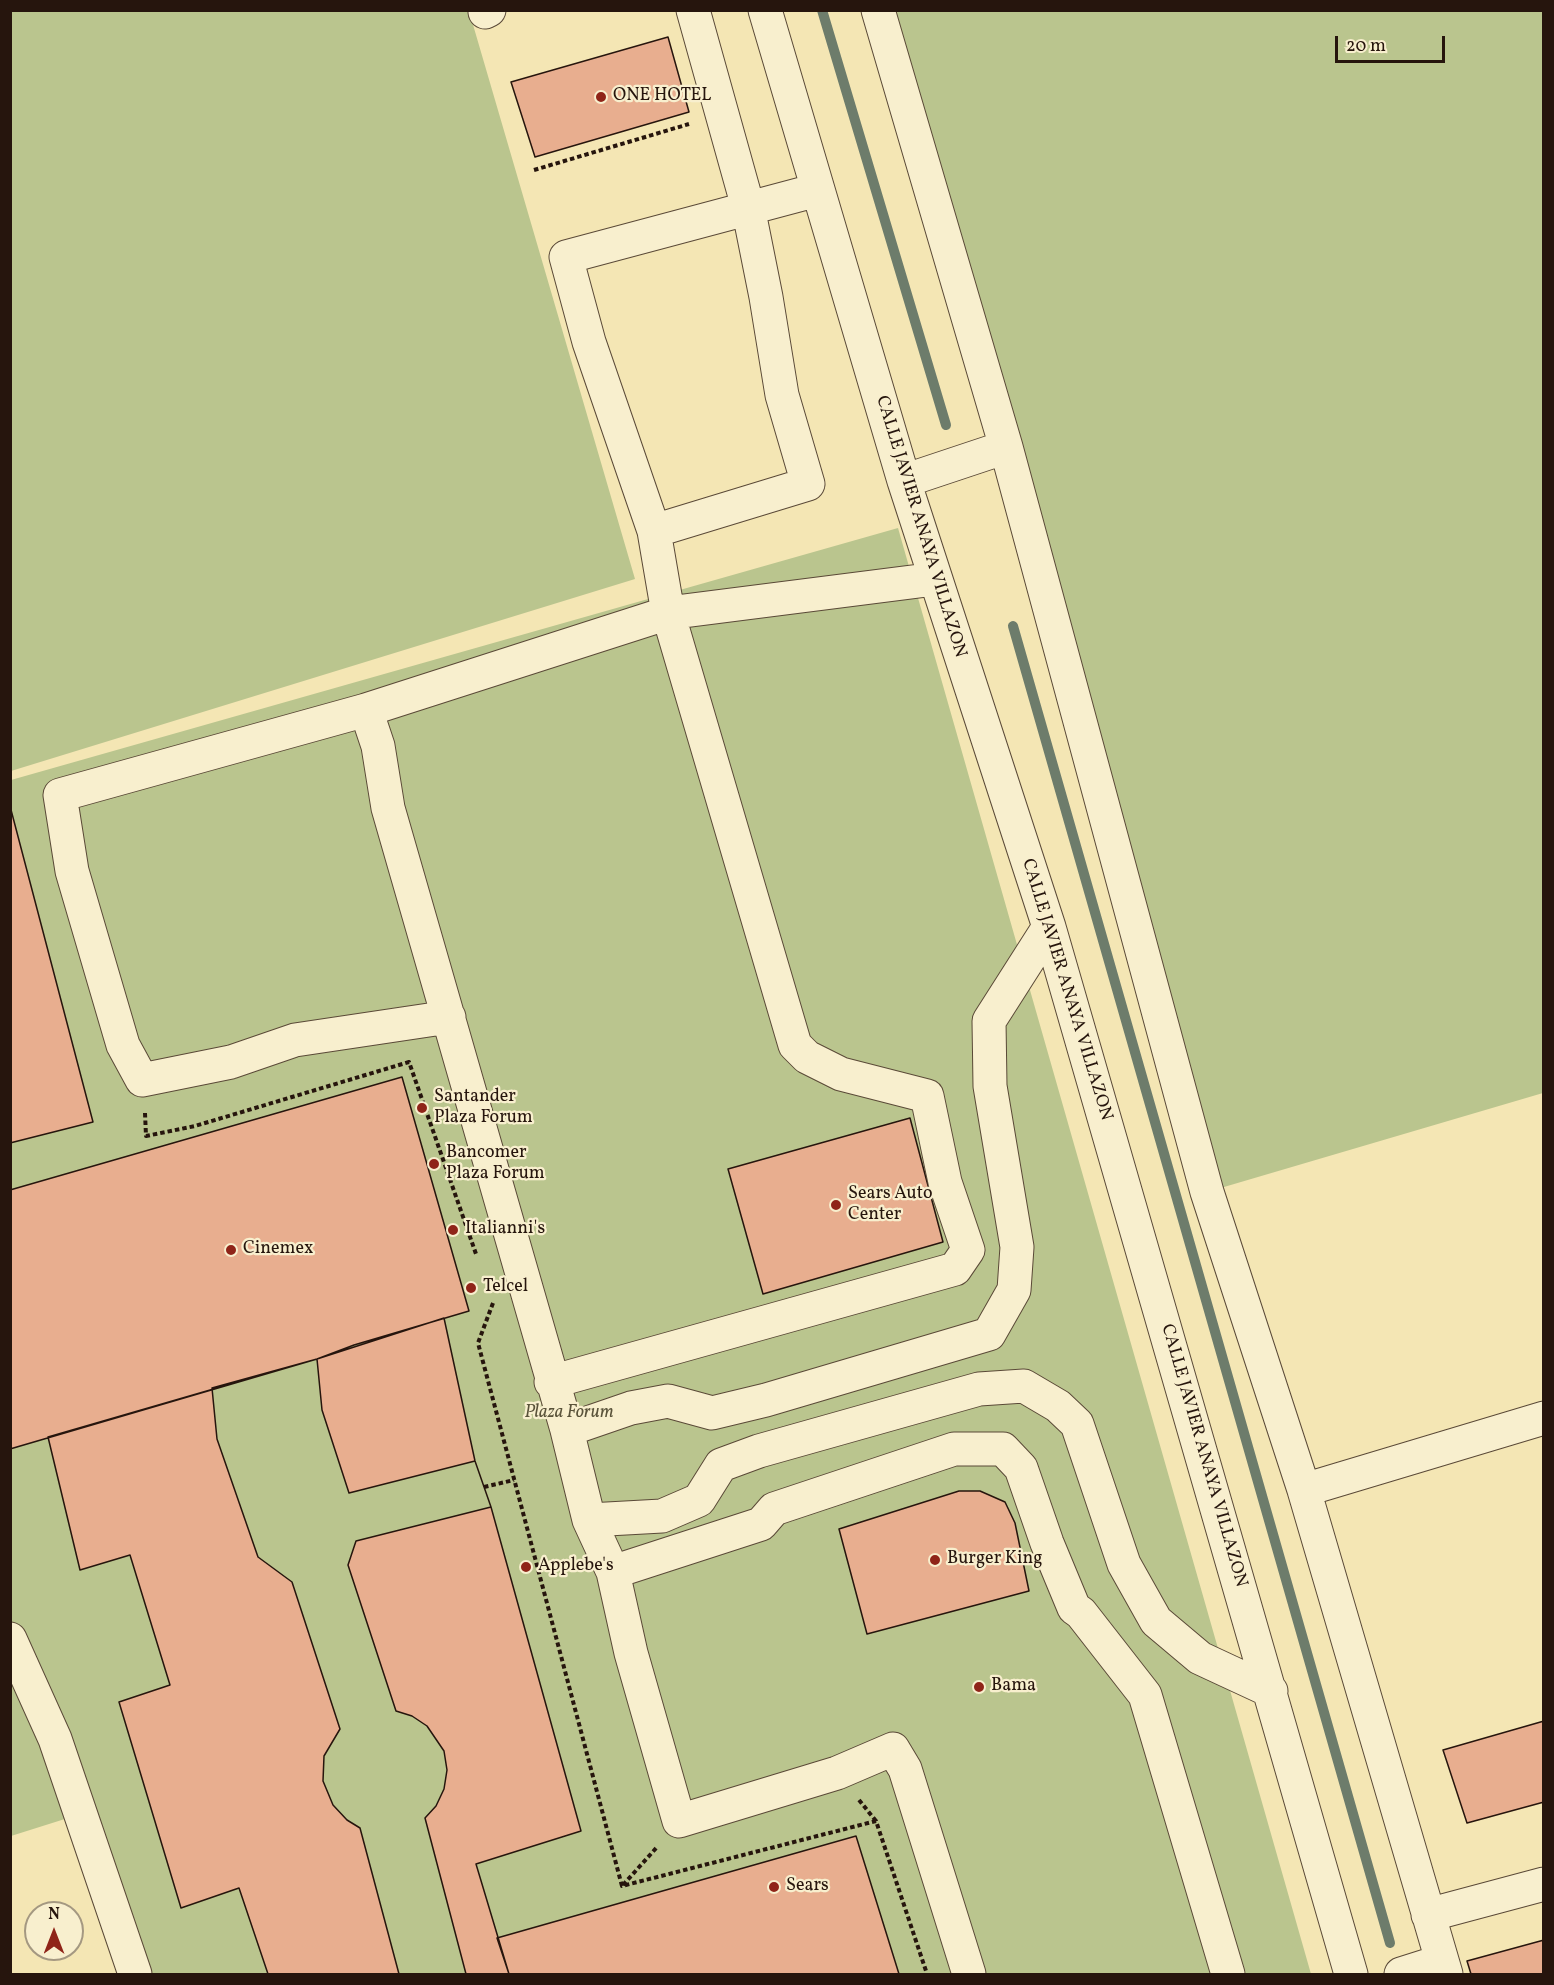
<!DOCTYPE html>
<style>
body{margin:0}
#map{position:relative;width:1554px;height:1985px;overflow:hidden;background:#f4e6b4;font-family:Vollkorn,serif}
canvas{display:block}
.frame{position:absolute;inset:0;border:12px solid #26150d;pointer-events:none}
.north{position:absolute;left:24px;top:1901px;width:60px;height:60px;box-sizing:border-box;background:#f8efce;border:2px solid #a49881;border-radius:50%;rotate:0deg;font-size:16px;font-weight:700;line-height:24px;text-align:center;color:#26150d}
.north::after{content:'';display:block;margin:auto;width:21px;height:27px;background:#8f2418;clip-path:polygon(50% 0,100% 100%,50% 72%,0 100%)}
.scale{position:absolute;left:1335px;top:36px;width:110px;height:27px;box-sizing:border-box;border:3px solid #26150d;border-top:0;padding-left:8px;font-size:18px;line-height:21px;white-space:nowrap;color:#26150d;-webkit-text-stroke:4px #f8efce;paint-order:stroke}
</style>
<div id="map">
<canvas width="1554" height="1985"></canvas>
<div class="frame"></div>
<div class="north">N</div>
<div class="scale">20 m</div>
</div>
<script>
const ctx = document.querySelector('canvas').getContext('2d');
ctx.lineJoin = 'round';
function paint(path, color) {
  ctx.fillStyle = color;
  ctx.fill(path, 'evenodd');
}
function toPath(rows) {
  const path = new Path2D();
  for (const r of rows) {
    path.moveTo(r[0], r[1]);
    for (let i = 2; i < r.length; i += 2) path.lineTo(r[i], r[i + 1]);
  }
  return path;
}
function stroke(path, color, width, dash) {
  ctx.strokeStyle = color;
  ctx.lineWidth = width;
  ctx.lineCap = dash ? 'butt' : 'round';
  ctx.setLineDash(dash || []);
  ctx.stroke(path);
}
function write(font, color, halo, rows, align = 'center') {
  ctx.font = font + ' Vollkorn,serif';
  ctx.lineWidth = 4.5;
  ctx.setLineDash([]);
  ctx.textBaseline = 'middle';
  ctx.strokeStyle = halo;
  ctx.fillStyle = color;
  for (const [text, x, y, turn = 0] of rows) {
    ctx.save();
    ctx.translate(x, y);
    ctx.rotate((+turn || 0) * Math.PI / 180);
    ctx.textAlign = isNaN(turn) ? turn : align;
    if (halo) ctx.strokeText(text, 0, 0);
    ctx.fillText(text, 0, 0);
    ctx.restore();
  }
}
const green = toPath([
 [11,11,469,11,635,579,11,771],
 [889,11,1543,11,1543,1093,1207,1192],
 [898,528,1311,1974,122,1974,68,1818,11,1836,11,780]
]);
const stream = toPath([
 [822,10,946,425],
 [1013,626,1390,1943]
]);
const building = toPath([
 [668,37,689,112,535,157,511,82,668,37],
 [10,806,93,1122,10,1143,10,806],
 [402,1077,469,1311,354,1345,317,1359,10,1449,10,1190,402,1077],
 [910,1118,943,1242,763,1294,728,1169,910,1118],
 [444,1318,475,1461,491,1507,581,1831,476,1864,509,1974,268,1974,239,1888,181,1908,119,1702,170,1685,130,1555,80,1570,48,1437,317,1359,444,1318],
 [317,1359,322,1410,349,1493,475,1461,491,1507,356,1541,348,1565,396,1711,412,1716,427,1726,444,1751,447,1770,444,1789,436,1806,425,1818,466,1974,399,1974,360,1828,347,1820,333,1805,323,1781,324,1756,340,1729,292,1582,258,1557,217,1439,212,1388,317,1359],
 [959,1491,980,1491,1005,1502,1015,1523,1029,1591,867,1634,839,1529,959,1491],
 [1544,1721,1544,1802,1467,1823,1443,1750,1544,1721],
 [856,1836,899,1974,509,1974,497,1938,856,1836],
 [1544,1940,1544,1974,1471,1974,1467,1961,1544,1940]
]);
const path = toPath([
 [534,170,689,124],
 [145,1113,146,1136,195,1126,409,1062,476,1254],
 [493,1303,478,1343,622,1886,876,1821,927,1974],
 [484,1487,514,1480],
 [859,1800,876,1821],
 [623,1885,658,1846]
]);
const minor = toPath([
 [765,10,904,481,1049,927,1351,1974],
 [878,10,1006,447,1207,1192,1304,1490,1446,1974],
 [485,12,489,10],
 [904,481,1006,447],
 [654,531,808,484,782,395,766,297,748,207,693,10],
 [935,579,668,613,366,710,378,746,388,808,567,1430,589,1520,613,1572,631,1653,679,1821,837,1773,893,1749,905,1769,969,1974],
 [366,710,60,795,72,871,123,1045,142,1080,231,1062,295,1040,449,1017],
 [551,1382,955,1269,968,1250,945,1182,927,1096,841,1074,807,1057,795,1045,668,613,654,531,589,342,566,257,817,190],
 [567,1430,631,1408,668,1401,712,1413,766,1400,989,1334,1014,1290,1017,1247,990,1086,989,1021,1049,927],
 [1304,1490,1544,1418],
 [589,1520,662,1516,699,1500,721,1465,759,1451,979,1389,1024,1386,1058,1406,1077,1424,1124,1564,1156,1621,1200,1658,1271,1691],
 [613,1572,761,1524,774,1509,954,1449,1003,1449,1021,1468,1047,1543,1074,1608,1081,1613,1145,1695,1228,1974],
 [10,1639,55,1739,135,1974],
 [1428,1915,1544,1884],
 [1401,1974,1442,1961]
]);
const markers = [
 [601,97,6,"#8f2418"],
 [422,1108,6,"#8f2418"],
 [434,1164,6,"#8f2418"],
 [836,1205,6,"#8f2418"],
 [453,1230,6,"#8f2418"],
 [231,1250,6,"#8f2418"],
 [471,1288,6,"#8f2418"],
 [935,1560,6,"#8f2418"],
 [526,1567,6,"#8f2418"],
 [979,1687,6,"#8f2418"],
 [774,1887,6,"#8f2418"]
];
const poiNames = [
 ["ONE HOTEL",613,97],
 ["Santander",434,1098],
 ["Plaza Forum",434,1119],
 ["Bancomer",446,1154],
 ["Plaza Forum",446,1175],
 ["Sears Auto",848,1195],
 ["Center",848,1216],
 ["Italianni's",465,1230],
 ["Cinemex",243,1250],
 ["Telcel",483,1288],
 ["Burger King",947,1560],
 ["Applebe's",538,1567],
 ["Bama",991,1687],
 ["Sears",786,1887]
];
const streetNames = [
 ["CALLE JAVIER ANAYA VILLAZON",920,527,73],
 ["CALLE JAVIER ANAYA VILLAZON",1066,990,73],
 ["CALLE JAVIER ANAYA VILLAZON",1203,1456,74]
];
const parkNames = [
 ["Plaza Forum",569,1414]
];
paint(green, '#bac58e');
stroke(stream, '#6d7c6b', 10);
paint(building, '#e8ae8f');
stroke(building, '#26150d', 1.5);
stroke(minor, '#5a4937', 35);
stroke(path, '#26150d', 4, [4.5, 3]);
stroke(minor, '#f8efce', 33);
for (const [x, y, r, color] of markers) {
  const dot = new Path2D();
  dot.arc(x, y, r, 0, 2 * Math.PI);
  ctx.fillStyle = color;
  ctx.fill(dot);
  stroke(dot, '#f8efce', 2);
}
write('18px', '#26150d', '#f8efce', poiNames, 'left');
write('18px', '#26150d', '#f8efce', streetNames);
write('italic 18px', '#5a533a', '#f8efce', parkNames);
</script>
